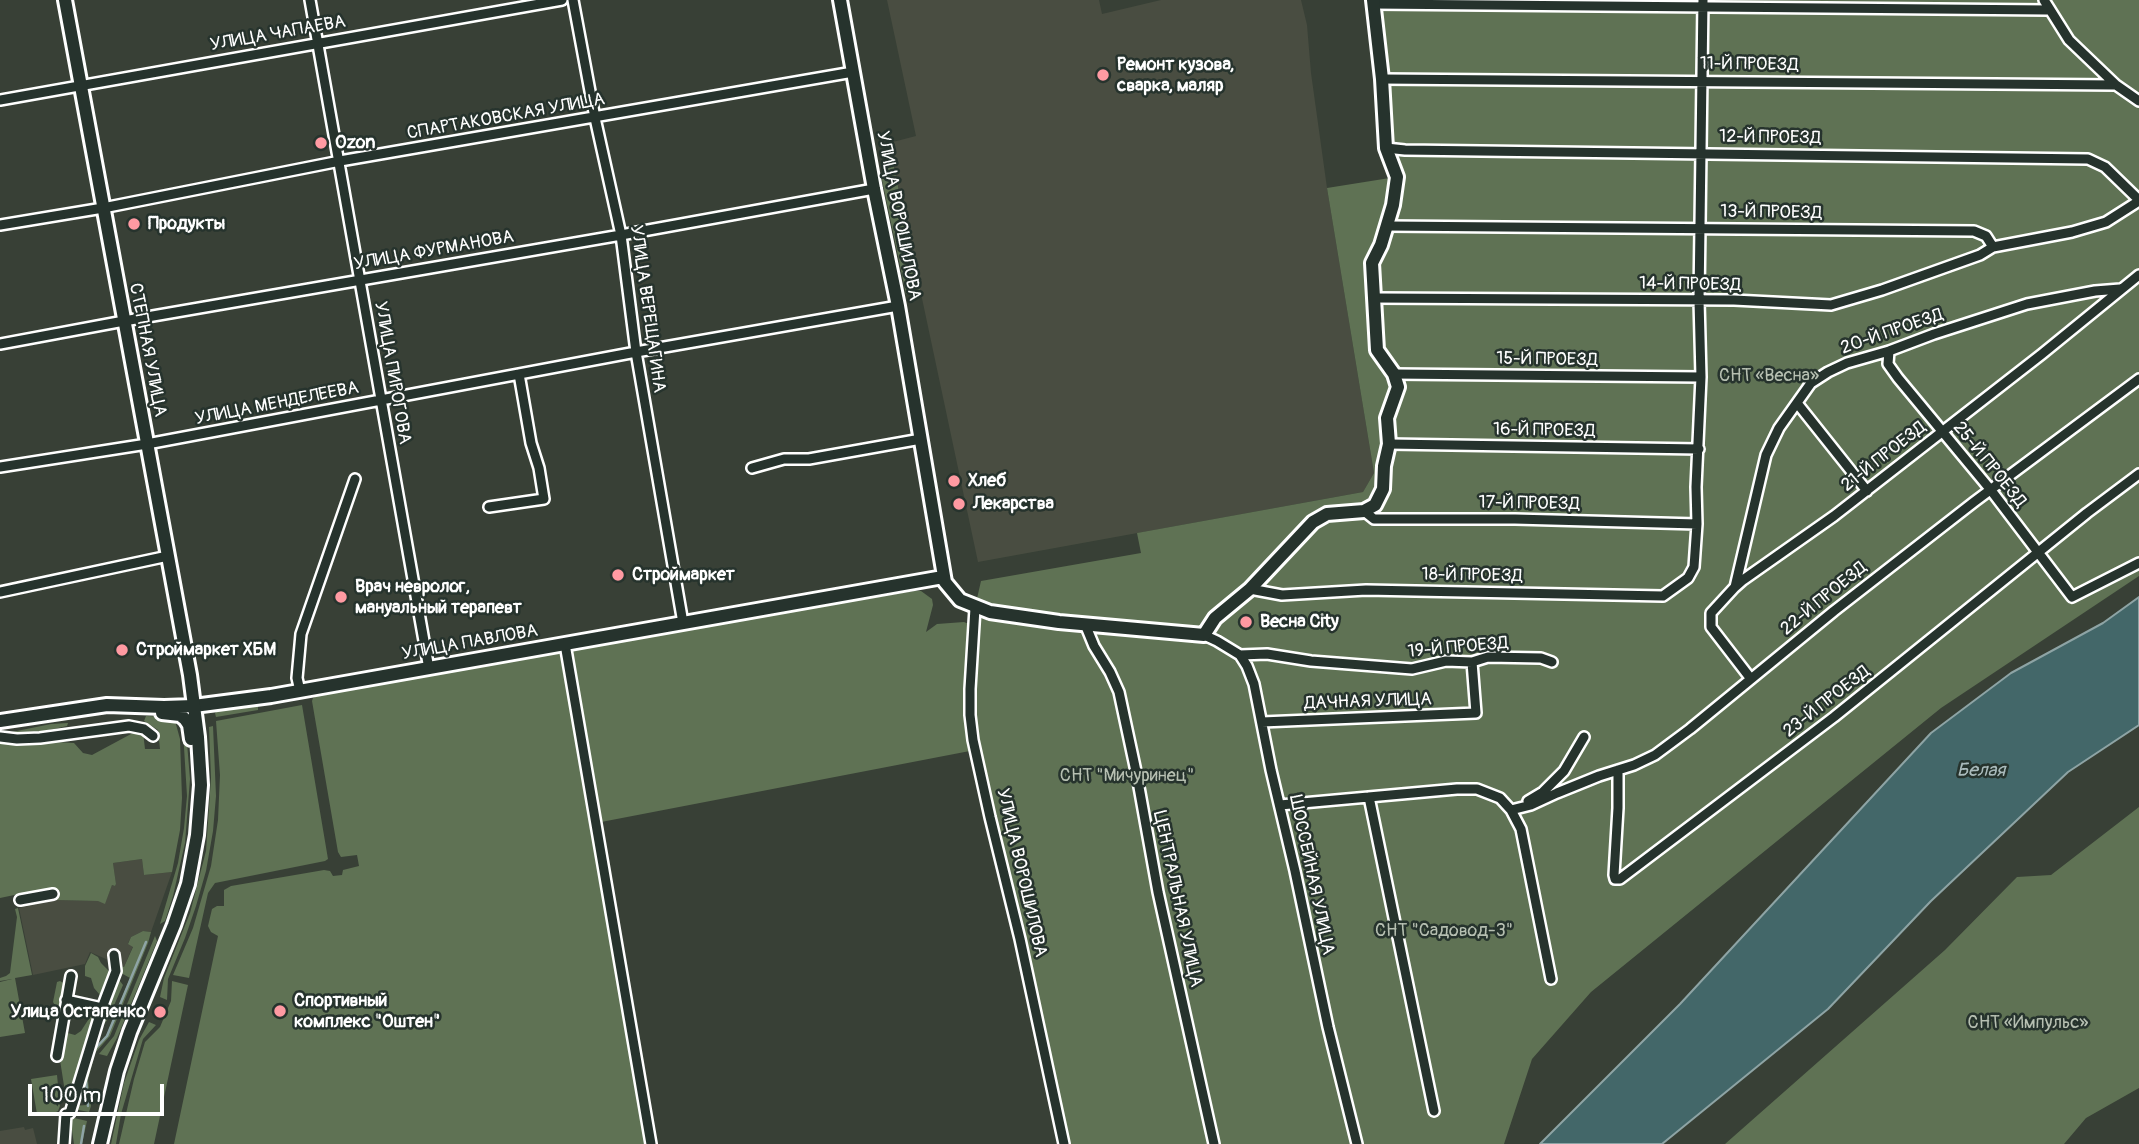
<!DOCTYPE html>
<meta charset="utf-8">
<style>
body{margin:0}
#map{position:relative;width:2139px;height:1144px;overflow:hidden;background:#384036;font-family:Pangolin,sans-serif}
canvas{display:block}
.scale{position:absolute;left:28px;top:1084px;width:136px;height:32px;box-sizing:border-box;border:4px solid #fff;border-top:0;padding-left:9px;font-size:21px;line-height:24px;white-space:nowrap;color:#fff;-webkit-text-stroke:5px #26332d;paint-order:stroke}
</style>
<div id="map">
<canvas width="2139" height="1144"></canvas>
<div class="scale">100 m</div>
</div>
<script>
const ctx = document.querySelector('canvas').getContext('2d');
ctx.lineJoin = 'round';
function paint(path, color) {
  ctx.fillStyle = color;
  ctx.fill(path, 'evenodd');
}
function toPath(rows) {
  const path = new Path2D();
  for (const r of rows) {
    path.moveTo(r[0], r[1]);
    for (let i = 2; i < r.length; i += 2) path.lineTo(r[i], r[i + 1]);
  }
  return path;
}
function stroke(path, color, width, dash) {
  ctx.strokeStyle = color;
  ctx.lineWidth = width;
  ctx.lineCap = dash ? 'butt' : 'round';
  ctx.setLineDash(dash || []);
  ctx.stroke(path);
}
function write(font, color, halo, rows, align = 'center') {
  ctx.font = font + ' Pangolin,sans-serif';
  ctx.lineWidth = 5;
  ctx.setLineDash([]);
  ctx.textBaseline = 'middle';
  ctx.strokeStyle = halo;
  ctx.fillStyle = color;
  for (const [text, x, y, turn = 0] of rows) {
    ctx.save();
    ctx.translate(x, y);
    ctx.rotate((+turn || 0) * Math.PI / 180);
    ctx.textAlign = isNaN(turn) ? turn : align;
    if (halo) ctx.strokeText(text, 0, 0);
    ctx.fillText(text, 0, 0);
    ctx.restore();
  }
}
const built = toPath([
 [887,0,1099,0,1102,14,1161,0,1301,0,1307,25,1311,73,1327,188,1374,473,1363,492,978,562,889,143,916,136],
 [142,859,144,875,172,872,151,932,143,931,131,937,128,943,133,946,124,967,90,952,85,964,33,975,19,908,56,900,99,901,105,903,112,885,115,886,116,884,113,863],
 [24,1127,25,1130,33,1128,37,1144,0,1144,0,1131]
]);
const green = toPath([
 [1373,0,2139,0,2139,576,1941,708,1591,992,1532,1059,1504,1144,1064,1144,975,750,596,823,565,649,914,591,921,591,932,599,933,605,926,632,937,624,964,622,971,625,981,581,1141,553,1137,533,1363,492,1374,473,1327,188,1396,177,1386,148],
 [891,153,921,295,906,294,882,180,882,161],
 [554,652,560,654,650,1144,174,1144,218,936,211,932,208,926,212,909,217,906,224,906,224,890,231,886,324,870,330,871,333,876,342,875,343,870,359,866,357,855,341,857,338,852,312,701,313,698,325,693],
 [251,705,258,706,258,710,216,717,215,713,218,710],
 [302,705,328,859,325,861,215,883,208,893,189,978,173,975,193,928,211,866,218,820,220,775,216,721],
 [146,716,174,717,180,739,182,798,180,830,172,872,144,875,142,859,113,863,116,884,115,886,112,885,105,904,98,901,55,900,21,907,19,894,0,898,0,739,74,743,83,753,92,755,131,734,143,732,145,749,160,749,158,730,144,721],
 [68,723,67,726,27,735,13,736,2,734,51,724],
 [213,726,216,796,213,831,206,871,196,906,185,938,168,979,167,1000,160,997,164,978,190,913,206,851,211,778,209,727],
 [183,731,186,731,190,779,185,843,173,896,165,921,160,924,178,863,184,828,187,796],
 [2139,807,2139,1088,2086,1118,2064,1144,1725,1144,1945,950,2017,877,2051,875],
 [18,908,32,975,15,978,25,1033,0,1037,0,982,12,979,0,981,0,978,6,976,10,973,17,917,15,909],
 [143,931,151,932,148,943,110,1036,95,1053,88,1080,91,1106,89,1112,73,1109,73,1106,87,1105,85,1079,93,1050,107,1034,130,978,121,973,120,966,124,967,133,947,128,944,131,937],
 [155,936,157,941,117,1038,107,1056,99,1054,114,1036],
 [91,953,98,957,101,963,113,975,105,994,100,995,94,988,91,978,85,976,85,966],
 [116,976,123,985,108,1019,98,1032],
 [60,981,65,984,64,1002,56,1007,53,1002,57,982],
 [172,981,188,985,154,1144,119,1144,134,1079,145,1042,160,1027,171,1001],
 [92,1014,96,1016,82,1054,69,1106,67,1105,60,1060,64,1032,75,1035,81,1031],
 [149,1022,156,1025,143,1039,121,1114,116,1144,111,1144,124,1083,139,1040],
 [57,1075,60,1106,58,1111,52,1114,35,1116,33,1115,37,1114,31,1079],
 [70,1117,87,1121,82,1144,74,1144]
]);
const water = toPath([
 [2139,597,2139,725,2068,772,1931,901,1828,1009,1662,1144,1540,1144,1680,1004,1931,733,2011,673,2103,623,2139,597]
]);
const stream = toPath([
 [88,1106,86,1080,93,1051,107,1036,146,942],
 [81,1144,84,1126]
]);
const minor = toPath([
 [310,0,429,669],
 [573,0,595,118,621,235,636,352,683,623],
 [2044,0,2069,40,2116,85,2139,101],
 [1373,4,2049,10],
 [1382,79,2116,85],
 [0,100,562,0],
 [1386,148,1405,150,2088,159,2105,167,2139,200],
 [0,225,103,208,340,161,853,72],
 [1387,226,1974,231,1986,236,1993,247,2072,232,2106,222,2139,201],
 [1375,298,1734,300,1831,305,1882,290,1980,255,1993,247],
 [0,344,124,321,621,235,874,189],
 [1889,351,1888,364,1898,378,1990,489,2072,597,2139,563],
 [1394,374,1701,377],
 [1797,403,1867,491],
 [1389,444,1699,449],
 [0,467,147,444,636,352,898,306],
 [752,468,784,459,809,459,921,439],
 [489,507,544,499,539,468,531,443,519,374],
 [1364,511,1374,519,1515,519,1697,524],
 [1735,587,1766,455,1779,428,1811,383,1828,372,1847,363,1889,351,1934,334,2027,304,2095,291,2120,289],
 [1250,589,1282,595,1366,590,1663,596,1688,578,1694,567,1697,524,1696,487,1701,377,1699,300,1703,0],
 [0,592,168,556],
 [975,608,970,689,970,715,973,740,990,817,1020,939,1064,1144],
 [1085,624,1094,646,1110,672,1119,692,1137,776,1158,892,1214,1144],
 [1204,635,1217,641,1240,655,1247,666,1254,684,1271,770,1295,871,1328,1027,1357,1144],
 [565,644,651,1144],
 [1240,655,1267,654,1311,661,1412,669,1446,661,1472,662,1488,657,1541,658,1552,662],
 [1751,679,1711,627,1711,613,1734,588,1743,580,1834,516,2042,354,2139,275],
 [300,691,297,678,301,634,355,479],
 [1262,722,1476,713,1472,662],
 [0,737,17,739,40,738,129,726,144,729,153,736],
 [1618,770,1618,808,1614,875,1615,879,1620,879,1834,717,2087,513,2139,474],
 [1369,797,1434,1111],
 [1528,801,1543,792,1564,771,1584,737],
 [1280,805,1457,789,1477,789,1500,798,1511,810,1521,829,1551,979],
 [1511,810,1531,805,1557,793,1599,776,1634,765,1655,755,1690,729,1834,611,1974,502,2139,379],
 [20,900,53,894],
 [66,1000,102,1008,116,971,114,955],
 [57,1056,71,976],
 [70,1113,102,1008],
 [64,1144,66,1114]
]);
const tertiary = toPath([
 [840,0,874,189,898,306,945,582,960,600,990,612,1059,622,1204,635,1215,618,1250,589,1313,522,1327,514,1364,511,1375,505,1383,489,1384,466,1389,444,1387,418,1398,387,1394,374,1377,350,1372,263,1381,245,1393,205,1397,177,1386,148,1382,79,1373,0],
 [194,706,271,696,943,577]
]);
const secondary = toPath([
 [65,0,190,675,198,737,201,785,197,835,188,884,174,925,130,1032,117,1071,100,1144],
 [162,713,180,715,185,719,189,725,191,739],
 [0,721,107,705,164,707,194,706]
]);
const markers = [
 [1103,75,7,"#ff9aa2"],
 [321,143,7,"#ff9aa2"],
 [134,224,7,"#ff9aa2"],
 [954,481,7,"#ff9aa2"],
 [959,504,7,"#ff9aa2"],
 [618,575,7,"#ff9aa2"],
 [341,597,7,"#ff9aa2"],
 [1246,622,7,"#ff9aa2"],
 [122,650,7,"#ff9aa2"],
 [280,1011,7,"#ff9aa2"],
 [160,1012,7,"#ff9aa2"]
];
const streetNames = [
 ["УЛИЦА ЧАПАЕВА",278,34,-10],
 ["11-Й ПРОЕЗД",1749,65,1],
 ["СПАРТАКОВСКАЯ УЛИЦА",506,117,-10],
 ["12-Й ПРОЕЗД",1770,138,1],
 ["13-Й ПРОЕЗД",1771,213,1],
 ["УЛИЦА ВОРОШИЛОВА",898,216,79],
 ["УЛИЦА ФУРМАНОВА",434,251,-10],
 ["14-Й ПРОЕЗД",1690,285,1],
 ["УЛИЦА ВЕРЕЩАГИНА",647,309,82],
 ["20-Й ПРОЕЗД",1892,332,-19],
 ["СТЕПНАЯ УЛИЦА",147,350,79],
 ["15-Й ПРОЕЗД",1547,360,1],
 ["УЛИЦА ПИРОГОВА",392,373,80],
 ["УЛИЦА МЕНДЕЛЕЕВА",277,404,-11],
 ["16-Й ПРОЕЗД",1544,431,1],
 ["21-Й ПРОЕЗД",1884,457,-38],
 ["25-Й ПРОЕЗД",1989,465,51],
 ["17-Й ПРОЕЗД",1529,504,1],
 ["18-Й ПРОЕЗД",1472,576,1],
 ["22-Й ПРОЕЗД",1824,599,-39],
 ["УЛИЦА ПАВЛОВА",470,643,-10],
 ["19-Й ПРОЕЗД",1458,648,-5],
 ["ДАЧНАЯ УЛИЦА",1368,702,-2],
 ["23-Й ПРОЕЗД",1827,702,-38],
 ["УЛИЦА ВОРОШИЛОВА",1021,873,77],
 ["ШОССЕЙНАЯ УЛИЦА",1311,875,78],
 ["ЦЕНТРАЛЬНАЯ УЛИЦА",1177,899,78]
];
const poiNames = [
 ["Ремонт кузова,",1117,65],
 ["сварка, маляр",1117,86],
 ["Ozon",335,143],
 ["Продукты",148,224],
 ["Хлеб",968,481],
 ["Лекарства",973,504],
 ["Строймаркет",632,575],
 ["Врач невролог,",355,587],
 ["мануальный терапевт",355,608],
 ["Весна City",1260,622],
 ["Строймаркет ХБМ",136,650],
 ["Спортивный",294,1001],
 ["комплекс \"Оштен\"",294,1022],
 ["Улица Остапенко",146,1012,"right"]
];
const parkNames = [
 ["СНТ «Весна»",1769,376],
 ["СНТ \"Мичуринец\"",1127,776],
 ["СНТ \"Садовод-3\"",1444,931],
 ["СНТ «Импульс»",2028,1023]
];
const waterNames = [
 ["Белая",1981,771]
];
paint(built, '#494d41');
paint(green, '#5f7254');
paint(water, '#436769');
stroke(water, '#8ea4a5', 2);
stroke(stream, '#8ea4a5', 2.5);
stroke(minor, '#fff', 14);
stroke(tertiary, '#fff', 18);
stroke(secondary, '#fff', 18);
stroke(minor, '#26332d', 9);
stroke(tertiary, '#26332d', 12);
stroke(secondary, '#26332d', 12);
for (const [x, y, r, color] of markers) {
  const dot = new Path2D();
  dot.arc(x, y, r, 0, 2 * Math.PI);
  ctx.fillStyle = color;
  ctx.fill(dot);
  stroke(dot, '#26332d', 2.5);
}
write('18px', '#fff', '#26332d', streetNames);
write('bold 18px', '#fff', '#26332d', poiNames, 'left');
write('18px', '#b7c0b2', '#26332d', parkNames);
write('italic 19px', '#aabbbc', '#26332d', waterNames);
</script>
